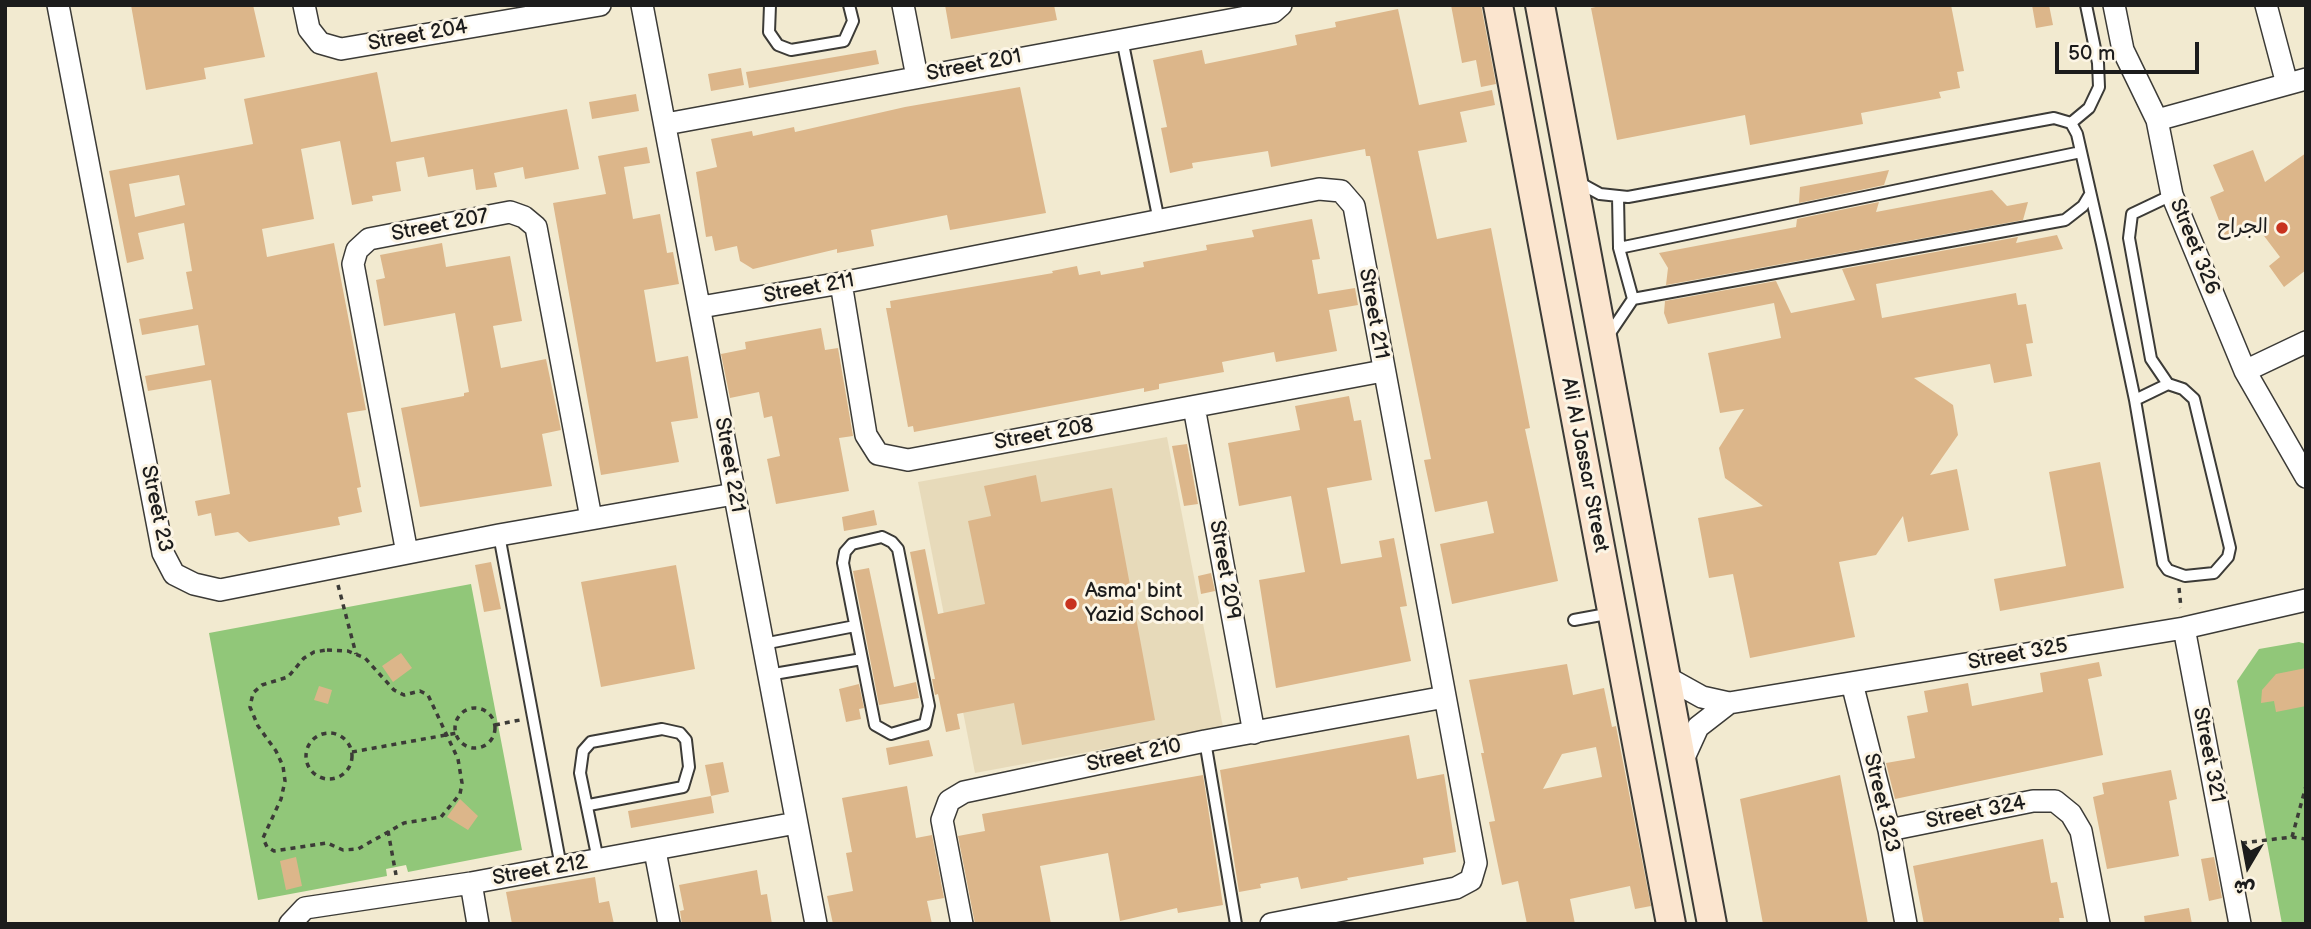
<!DOCTYPE html>
<meta charset="utf-8">
<style>
body{margin:0}
#map{position:relative;width:2311px;height:929px;overflow:hidden;background:#f2ead0;font-family:"Balsamiq Sans","Playpen Sans Arabic",sans-serif}
canvas{display:block}
.frame{position:absolute;inset:0;border:7px solid #1c1c1c;pointer-events:none}
.north{position:absolute;left:2213px;top:831px;width:70px;height:70px;-webkit-text-stroke:5px #fcf5e5;paint-order:stroke;rotate:190deg;font-size:19px;font-weight:700;line-height:28px;text-align:center;color:#1c1c1c}
.north::after{content:'';display:block;margin:auto;width:24px;height:32px;background:#1c1c1c;clip-path:polygon(50% 0,100% 100%,50% 72%,0 100%)}
.scale{position:absolute;left:2055px;top:42px;width:144px;height:32px;box-sizing:border-box;border:4px solid #1c1c1c;border-top:0;padding-left:9px;font-size:21px;line-height:24px;white-space:nowrap;color:#1c1c1c;-webkit-text-stroke:5px #fcf5e5;paint-order:stroke}
</style>
<div id="map">
<canvas width="2311" height="929"></canvas>
<div class="frame"></div>
<div class="north">ش</div>
<div class="scale">50 m</div>
</div>
<script>
const ctx = document.querySelector('canvas').getContext('2d');
ctx.lineJoin = 'round';
function paint(path, color) {
  ctx.fillStyle = color;
  ctx.fill(path, 'evenodd');
}
function toPath(rows) {
  const path = new Path2D();
  for (const r of rows) {
    if (r.length === 3) {
      path.moveTo(r[0] + r[2], r[1]);
      path.arc(r[0], r[1], r[2], 0, 2 * Math.PI);
      continue;
    }
    path.moveTo(r[0], r[1]);
    for (let i = 2; i < r.length; i += 2) path.lineTo(r[i], r[i + 1]);
  }
  return path;
}
function stroke(path, color, width, dash) {
  ctx.strokeStyle = color;
  ctx.lineWidth = width;
  ctx.lineCap = dash ? 'butt' : 'round';
  ctx.setLineDash(dash || []);
  ctx.stroke(path);
}
function write(font, color, halo, rows, align = 'center') {
  ctx.font = font + ' "Balsamiq Sans","Playpen Sans Arabic",sans-serif';
  ctx.lineWidth = 6;
  ctx.setLineDash([]);
  ctx.textBaseline = 'middle';
  ctx.strokeStyle = halo;
  ctx.fillStyle = color;
  for (const [text, x, y, turn = 0] of rows) {
    ctx.save();
    ctx.translate(x, y);
    ctx.rotate((+turn || 0) * Math.PI / 180);
    ctx.textAlign = isNaN(turn) ? turn : align;
    if (halo) ctx.strokeText(text, 0, 0);
    ctx.fillText(text, 0, 0);
    ctx.restore();
  }
}
const built = toPath([
 [1167,437,1223,727,975,773,918,482]
]);
const green = toPath([
 [471,584,522,850,408,872,406,865,386,869,387,876,258,900,209,633],
 [2299,642,2306,644,2306,924,2282,924,2237,681,2259,649]
]);
const building = toPath([
 [131,5,253,5,265,57,204,68,206,79,146,90],
 [945,5,1054,5,1057,20,951,39],
 [1451,5,1481,5,1496,84,1481,87,1476,60,1462,63],
 [1605,5,1951,5,1964,71,1957,72,1960,88,1939,92,1941,98,1861,113,1863,124,1750,145,1745,115,1617,140,1591,8],
 [2032,5,2049,5,2053,25,2036,28],
 [1398,9,1419,105,1492,90,1495,105,1460,112,1467,142,1418,151,1437,239,1491,228,1530,428,1525,429,1558,581,1452,604,1440,544,1494,533,1487,501,1435,512,1424,460,1431,459,1370,156,1366,156,1365,149,1271,167,1268,151,1192,163,1193,168,1170,173,1161,128,1167,127,1153,60,1202,50,1205,64,1254,54,1297,45,1295,35,1336,27,1335,22],
 [876,50,879,64,749,88,746,72],
 [741,68,744,85,711,91,708,74],
 [377,72,391,142,567,109,579,169,525,179,523,167,494,173,497,187,476,190,473,169,428,177,424,157,396,162,401,191,372,196,373,201,352,205,340,141,301,149,314,219,262,229,267,257,334,243,366,410,347,413,361,487,357,488,362,512,338,517,340,525,249,542,238,532,215,536,211,513,198,516,195,501,230,494,211,380,148,391,145,376,205,365,198,325,142,335,139,319,193,309,186,272,192,271,184,223,138,233,144,259,127,263,109,171,253,144,244,99],
 [179,175,185,205,135,217,129,184],
 [1020,87,1046,213,950,230,947,215,871,230,874,246,837,253,837,249,753,269,740,261,737,246,715,251,712,236,706,237,696,172,717,167,711,139,752,131,753,136,794,127,795,132,905,107],
 [636,94,639,111,592,119,589,102],
 [647,147,650,163,624,167,633,219,660,214,667,253,673,252,679,284,644,290,656,362,688,356,698,418,671,422,679,462,601,475,553,203,606,194,598,156],
 [2253,150,2265,182,2306,153,2306,270,2284,287,2269,266,2280,257,2258,228,2227,241,2210,197,2224,191,2213,165],
 [1889,170,1884,185,1799,203,1800,187],
 [1992,190,2007,206,2028,202,2023,220,1666,285,1668,268,1659,253,1796,227,1797,219,1879,202,1876,212],
 [1312,219,1320,259,1312,260,1318,294,1355,288,1358,305,1329,310,1337,351,1276,362,1274,352,1222,362,1224,372,1159,384,1159,389,1144,392,1144,388,914,432,913,426,908,427,886,308,891,308,890,301,1053,273,1052,271,1077,266,1079,275,1100,271,1101,275,1144,267,1143,262,1207,250,1206,245,1254,237,1252,230],
 [2057,235,2063,249,1876,284,1882,318,2016,293,2018,305,2026,304,2033,343,2026,344,2032,376,1994,383,1990,364,1914,378,1953,405,1958,435,1930,475,1957,469,1969,530,1908,542,1903,516,1876,555,1839,562,1855,637,1750,658,1733,574,1709,578,1698,518,1763,506,1725,478,1719,448,1744,409,1720,413,1708,353,1781,338,1774,303,1668,324,1664,313,1665,301,1776,281,1791,313,1855,300,1842,269,2018,237,2016,243],
 [442,243,446,267,510,256,522,321,493,326,501,368,546,359,561,430,542,434,552,486,420,507,401,408,464,396,464,393,469,392,455,313,384,326,376,280,385,278,380,255],
 [821,328,825,350,838,348,853,436,839,438,849,491,776,504,767,459,780,456,772,416,764,418,759,392,730,398,721,354,746,349,745,342],
 [1349,396,1354,421,1361,420,1372,480,1327,488,1341,564,1382,557,1379,541,1394,538,1407,606,1400,607,1411,661,1276,688,1259,580,1305,572,1291,496,1239,506,1228,443,1300,430,1295,406],
 [1187,444,1198,504,1184,506,1172,446],
 [2100,462,2124,588,2000,611,1994,579,2066,566,2049,472],
 [1036,475,1041,502,1112,488,1155,720,1022,745,1014,703,957,714,960,729,946,732,938,694,935,695,932,679,935,679,910,552,925,549,938,614,985,604,968,521,991,516,984,486],
 [874,510,877,525,844,531,842,517],
 [491,562,501,609,484,612,475,565],
 [676,565,695,669,601,687,581,582],
 [869,568,894,687,916,682,919,698,879,705,853,571],
 [1211,573,1215,591,1201,594,1198,576],
 [401,653,412,668,393,682,382,666],
 [2099,662,2102,676,2088,679,2103,755,1895,799,1886,763,1915,758,1907,716,1928,712,1924,691,1968,683,1972,706,2043,692,2040,673],
 [1567,664,1573,695,1604,688,1612,727,1616,726,1651,906,1635,909,1630,886,1570,899,1575,924,1527,924,1518,881,1502,885,1489,822,1495,821,1481,753,1484,753,1469,680],
 [1596,747,1602,777,1543,789,1562,754],
 [2306,668,2306,706,2276,712,2274,701,2261,703,2262,690,2276,674],
 [859,684,864,708,859,709,861,719,846,722,839,689],
 [319,686,332,690,328,704,314,700],
 [1409,735,1417,779,1444,774,1456,852,1423,858,1424,864,1347,878,1348,880,1301,889,1298,877,1260,884,1261,888,1239,892,1220,770],
 [929,740,933,756,889,765,886,748],
 [723,762,729,792,711,796,705,765],
 [2171,770,2177,799,2169,801,2179,856,2107,869,2093,797,2104,794,2102,783],
 [1203,775,1223,905,1178,913,1177,908,1120,921,1108,853,1040,866,1051,924,975,924,958,836,985,831,982,814],
 [1840,775,1868,924,1763,924,1740,799],
 [907,786,916,838,932,835,944,898,927,901,932,924,833,924,827,896,853,891,846,853,852,852,842,798],
 [711,796,714,813,631,828,628,811],
 [460,799,478,816,468,830,447,817],
 [2043,839,2051,883,2057,882,2064,918,2059,918,2060,924,1924,924,1913,866],
 [296,857,302,886,286,890,280,861],
 [2214,857,2222,898,2209,901,2201,859],
 [757,870,761,895,767,894,772,924,682,924,680,911,684,910,679,885],
 [595,877,599,903,609,901,614,924,512,924,506,892],
 [2189,908,2192,924,2145,924,2144,916]
]);
const path = toPath([
 [338,585,356,654],
 [2179,588,2181,608],
 [327,650,348,651,365,658,394,690,404,695,420,691,428,695,458,759,462,783,460,794,441,817,404,823,358,849,343,850,327,843,274,851,267,847,263,838,281,799,285,781,283,766,276,751,258,726,250,707,253,693,262,685,288,677,304,658,314,652,327,650],
 [475,728,20],
 [495,725,520,720],
 [329,756,23],
 [352,752,457,733],
 [388,831,396,875],
 [2292,837,2306,786],
 [2242,843,2292,837,2306,839]
]);
const lane = toPath([
 [770,5,769,32,778,45,791,50,844,41,853,21,849,5],
 [1122,39,1159,221],
 [2071,123,2089,108,2099,87,2098,63,2086,5],
 [1578,182,1600,194,1628,197,2054,118,2071,123,2077,134,2102,244,2135,400,2163,563,2168,570,2185,576,2214,573,2228,557,2230,548,2194,399,2183,389,2168,384,2151,359,2129,238,2132,214,2172,195],
 [1618,197,1619,248,1633,299],
 [1619,248,2081,152],
 [1608,336,1633,299,2065,220,2083,206,2089,196],
 [2135,400,2168,384],
 [499,535,561,867],
 [882,537,892,542,898,549,929,706,925,724,891,734,875,725,843,563,845,552,852,544,882,537],
 [1574,620,1612,613],
 [763,644,855,626],
 [768,675,862,659],
 [1205,741,1236,924],
 [589,805,683,787,689,767,686,740,680,733,662,729,591,742,583,751,580,773,598,860]
]);
const street = toPath([
 [58,5,163,553,174,574,194,584,220,590,499,535,734,494],
 [304,5,309,29,320,43,341,49,600,5],
 [642,5,816,924],
 [903,5,917,77],
 [2114,5,2123,50,2157,120,2172,195,2245,371,2306,477],
 [2266,5,2287,84],
 [2157,120,2306,79],
 [666,124,1273,12,1281,5],
 [841,283,866,435,878,454,908,460,1383,371],
 [701,307,841,283,1319,189,1341,191,1354,206,1476,863,1471,880,1456,888,1271,924],
 [2245,371,2306,342],
 [1194,407,1254,733],
 [407,553,353,264,357,250,369,239,510,212,524,217,536,227,591,518],
 [2184,628,2240,924],
 [1666,677,1702,697,1729,703,2184,628,2306,600],
 [1852,683,1889,830,1906,924],
 [1682,762,1698,727,1729,703],
 [1889,830,2033,801,2055,801,2071,814,2081,831,2099,924],
 [655,851,669,924],
 [471,883,478,924],
 [290,924,305,908,471,883,796,823],
 [962,924,942,820,949,801,964,792,1205,741,1445,697]
]);
const secondary = toPath([
 [1498,5,1671,924],
 [1540,5,1712,924]
]);
const markers = [
 [2282,228,7,"#c8321e"],
 [1071,604,7,"#c8321e"]
];
const streetNames = [
 ["Street 204",418,36,-10],
 ["Street 201",974,66,-11],
 ["Street 207",440,226,-11],
 ["Street 326",2194,247,68],
 ["Street 211",809,289,-10],
 ["Street 211",1373,314,80],
 ["Street 208",1044,435,-10],
 ["Street 221",729,465,80],
 ["Ali Al Jassar Street",1584,465,79],
 ["Street 23",156,509,78],
 ["Street 209",1224,570,80],
 ["Street 325",2018,655,-10],
 ["Street 321",2208,755,79],
 ["Street 210",1134,756,-12],
 ["Street 323",1881,803,77],
 ["Street 324",1976,813,-11],
 ["Street 212",540,871,-10]
];
const poiNames = [
 ["الجراح",2268,228],
 ["Asma' bint",1085,592,"left"],
 ["Yazid School",1085,616,"left"]
];
paint(built, '#e7daba');
paint(green, '#91c779');
paint(building, '#dcb68a');
stroke(lane, '#3c3b37', 14);
stroke(street, '#3c3b37', 24);
stroke(secondary, '#3c3b37', 32);
stroke(path, '#3c3b37', 3.5, [5, 5]);
stroke(lane, '#fff', 10);
stroke(street, '#fff', 21);
stroke(secondary, '#fbe5cf', 28);
for (const [x, y, r, color] of markers) {
  const dot = new Path2D();
  dot.arc(x, y, r, 0, 2 * Math.PI);
  ctx.fillStyle = color;
  ctx.fill(dot);
  stroke(dot, '#fcf5e5', 2.5);
}
write('21px', '#1c1c1c', '#fcf5e5', streetNames);
write('21px', '#1c1c1c', '#fcf5e5', poiNames, 'right');
</script>
